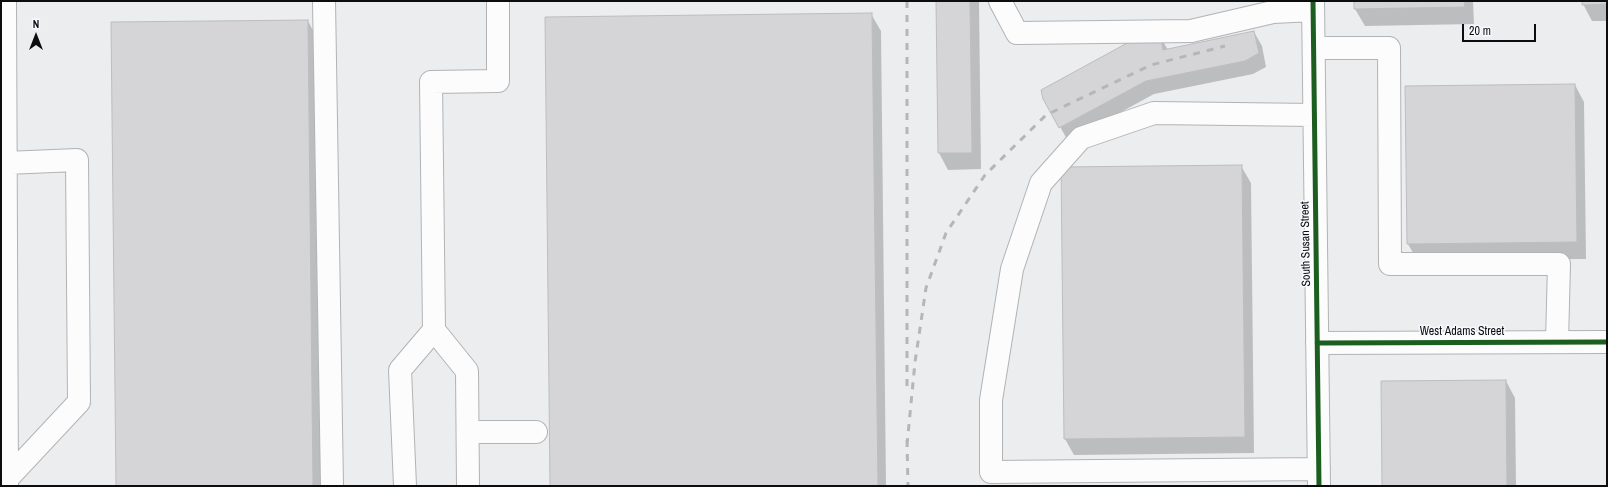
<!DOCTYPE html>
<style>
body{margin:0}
#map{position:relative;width:1608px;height:487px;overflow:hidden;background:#ebedef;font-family:"Archivo Narrow",sans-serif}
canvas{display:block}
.frame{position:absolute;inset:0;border:2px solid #0c0d0e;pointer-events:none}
.north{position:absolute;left:16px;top:16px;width:40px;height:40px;-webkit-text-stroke:3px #f6fafe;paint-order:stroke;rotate:0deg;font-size:11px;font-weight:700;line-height:16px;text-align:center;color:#0c0d0e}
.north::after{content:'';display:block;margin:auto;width:14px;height:18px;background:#0c0d0e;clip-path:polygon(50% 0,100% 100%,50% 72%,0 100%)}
.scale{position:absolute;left:1462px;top:24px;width:74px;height:18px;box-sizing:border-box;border:2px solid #0c0d0e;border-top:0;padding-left:5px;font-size:12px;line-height:14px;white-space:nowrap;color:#0c0d0e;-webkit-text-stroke:3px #f6fafe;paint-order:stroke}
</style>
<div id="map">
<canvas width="1608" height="487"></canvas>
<div class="frame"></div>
<div class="north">N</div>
<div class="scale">20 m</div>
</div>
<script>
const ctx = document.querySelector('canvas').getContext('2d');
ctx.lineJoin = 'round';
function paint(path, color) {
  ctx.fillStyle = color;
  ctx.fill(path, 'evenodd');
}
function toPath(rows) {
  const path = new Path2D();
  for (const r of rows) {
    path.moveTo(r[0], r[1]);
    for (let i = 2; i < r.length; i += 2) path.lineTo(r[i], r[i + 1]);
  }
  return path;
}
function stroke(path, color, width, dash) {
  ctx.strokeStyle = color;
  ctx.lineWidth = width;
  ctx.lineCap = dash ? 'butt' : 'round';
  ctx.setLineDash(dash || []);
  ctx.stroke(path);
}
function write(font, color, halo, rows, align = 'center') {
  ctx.font = font + ' "Archivo Narrow",sans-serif';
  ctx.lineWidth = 3;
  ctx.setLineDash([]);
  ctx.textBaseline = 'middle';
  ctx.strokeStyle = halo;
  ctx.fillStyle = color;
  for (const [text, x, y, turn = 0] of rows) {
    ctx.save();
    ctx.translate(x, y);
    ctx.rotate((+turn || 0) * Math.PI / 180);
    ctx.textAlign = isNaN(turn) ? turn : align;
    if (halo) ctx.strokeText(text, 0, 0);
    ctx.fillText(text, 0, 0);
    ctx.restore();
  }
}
const shadow = toPath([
 [937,1,979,1,981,169,948,170,939,153],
 [1355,1,1473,1,1474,24,1365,26,1355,9],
 [1583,1,1607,1,1607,21,1592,21,1583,4],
 [871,14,881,31,886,486,551,486],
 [308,21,317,38,322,486,117,486],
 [1254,32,1262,46,1266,67,1253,74,1154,94,1068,141,1044,98,1160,36,1168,50],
 [1575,85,1584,102,1586,259,1417,260,1408,244],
 [1241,166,1251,183,1254,453,1074,455,1065,439],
 [1506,381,1515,398,1516,486,1383,486]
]);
const building = toPath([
 [936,1,970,1,972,153,938,153,936,1],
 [1354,1,1464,1,1465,7,1354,9,1354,1],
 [1582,1,1607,1,1607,4,1582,5,1582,1],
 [872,13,878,486,550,486,545,17,872,13],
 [308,20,313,486,116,486,111,22,308,20],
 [1254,31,1259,53,1245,61,1146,81,1059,128,1043,99,1041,90,1129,42,1160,35,1163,50,1254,31],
 [1575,84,1577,242,1407,244,1405,86,1575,84],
 [1242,165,1245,437,1064,439,1061,167,1242,165],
 [1506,380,1507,486,1382,486,1381,381,1506,380]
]);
const minor = toPath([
 [5,1,7,486],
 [324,1,332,486],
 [1000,1,1017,33,1191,31,1273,12,1313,10],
 [1313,1,1319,486],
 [1314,48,1389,48,1390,264,1559,264,1557,342],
 [1314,115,1154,113,1081,138,1041,183,1012,269,991,400,991,472,1319,469],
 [6,163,77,160,79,402,7,479],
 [434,330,431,82,498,81,498,1],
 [1317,343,1607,342],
 [468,432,536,432],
 [405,486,400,370,434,330,467,371,468,486]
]);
const rail = toPath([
 [907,1,907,390],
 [907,440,908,486],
 [907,445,915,362,926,288,946,233,985,175,1046,115,1151,65,1225,46]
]);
const cycleway = toPath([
 [1313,1,1319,486],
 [1317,343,1607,342]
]);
const streetNames = [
 ["South Susan Street",1306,244,-91],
 ["West Adams Street",1462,332]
];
paint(shadow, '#0003');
paint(building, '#d5d5d7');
stroke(building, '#bdbdbf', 1);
stroke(minor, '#b1b3b5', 24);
stroke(minor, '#fcfcfd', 22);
stroke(rail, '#b5b6b6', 3, [7, 7]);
stroke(cycleway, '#1b5e20', 5);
write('12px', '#0c0d0e', '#f6fafe', streetNames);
</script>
